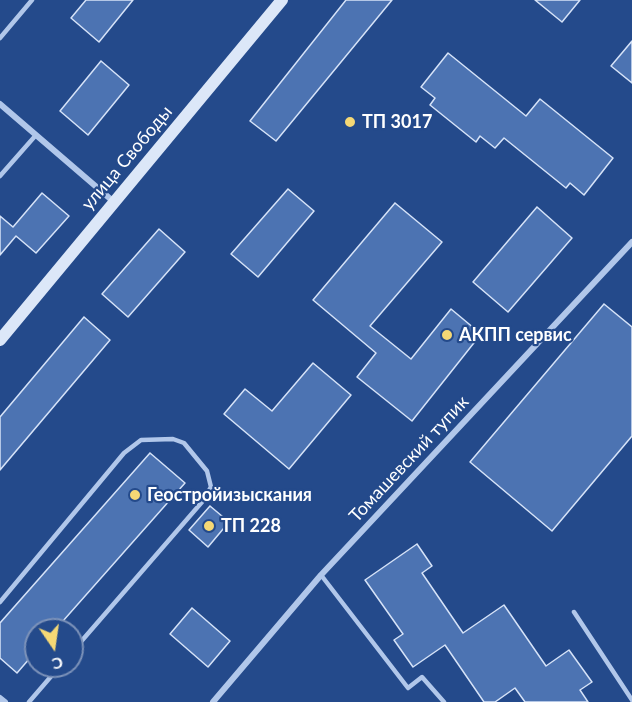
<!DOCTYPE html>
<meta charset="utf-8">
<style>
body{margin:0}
#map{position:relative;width:632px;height:702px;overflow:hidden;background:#244a8b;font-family:Lato,sans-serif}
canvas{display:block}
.north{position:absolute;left:24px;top:618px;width:60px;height:60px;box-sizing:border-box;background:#244a8b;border:2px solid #7c92b9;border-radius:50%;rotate:167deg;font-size:16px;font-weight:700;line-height:24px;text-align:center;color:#fff}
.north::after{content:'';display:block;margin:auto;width:21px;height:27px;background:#f5d875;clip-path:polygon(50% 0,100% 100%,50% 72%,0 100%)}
</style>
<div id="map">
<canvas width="632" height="702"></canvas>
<div class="north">С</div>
</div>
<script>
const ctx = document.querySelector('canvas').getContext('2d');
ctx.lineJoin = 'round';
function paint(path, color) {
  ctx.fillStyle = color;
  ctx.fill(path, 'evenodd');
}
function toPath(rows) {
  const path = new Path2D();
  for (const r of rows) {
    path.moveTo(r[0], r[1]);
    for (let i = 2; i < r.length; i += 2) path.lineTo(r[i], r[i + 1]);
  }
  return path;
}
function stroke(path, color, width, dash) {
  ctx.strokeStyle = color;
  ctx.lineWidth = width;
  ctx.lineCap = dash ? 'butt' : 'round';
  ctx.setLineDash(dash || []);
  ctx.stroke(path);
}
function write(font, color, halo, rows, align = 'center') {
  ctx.font = font + ' Lato,sans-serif';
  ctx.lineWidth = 4.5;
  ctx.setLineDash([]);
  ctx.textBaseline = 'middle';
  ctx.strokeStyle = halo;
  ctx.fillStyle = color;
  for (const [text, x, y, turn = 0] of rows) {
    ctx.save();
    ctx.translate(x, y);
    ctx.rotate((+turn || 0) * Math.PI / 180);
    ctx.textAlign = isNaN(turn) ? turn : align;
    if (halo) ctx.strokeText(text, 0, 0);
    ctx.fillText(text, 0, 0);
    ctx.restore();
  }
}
const building = toPath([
 [86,0,133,0,99,42,71,18,86,0],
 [346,0,392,0,276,141,250,121,346,0],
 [535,0,580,0,562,22,535,0],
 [632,41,632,83,611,66,632,41],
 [448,53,526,116,540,99,613,158,584,195,570,183,566,188,504,138,495,148,480,136,476,142,430,105,435,98,421,87,448,53],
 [101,61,129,85,88,135,60,111,101,61],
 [288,189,314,211,258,277,231,254,288,189],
 [42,193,69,216,36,253,16,236,0,255,0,216,13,227,42,193],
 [395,203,442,242,370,326,411,359,451,309,481,334,412,421,357,377,376,353,313,300,395,203],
 [537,207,572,238,508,312,473,282,537,207],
 [159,229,185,252,128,317,102,294,159,229],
 [604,304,632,327,632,436,552,531,470,462,604,304],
 [84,317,110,340,0,470,0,417,84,317],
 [313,363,351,395,289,469,224,414,245,389,272,411,313,363],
 [150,453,185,483,55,630,36,630,36,651,17,673,0,658,0,623,150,453],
 [210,506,229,522,208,547,189,530,210,506],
 [417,544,432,566,422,573,463,633,504,605,546,666,569,650,592,682,580,690,588,702,525,702,515,688,495,702,484,702,445,645,413,667,394,640,403,634,365,580,417,544],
 [192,608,230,641,208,667,170,634,192,608]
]);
const lane = toPath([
 [0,38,32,0],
 [0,176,36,135],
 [321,575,408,688,422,677,444,702],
 [0,602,124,453,141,440,173,439,184,443,207,471,211,487,202,502,72,652],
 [574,612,632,700],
 [29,702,60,666]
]);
const street = toPath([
 [0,104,114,202],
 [0,698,5,702],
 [213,702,321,575,632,242]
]);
const secondary = toPath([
 [0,340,282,0]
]);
const markers = [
 [350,122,6,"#f5d875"],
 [447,335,6,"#f5d875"],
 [135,495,6,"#f5d875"],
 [209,526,6,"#f5d875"]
];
const poiNames = [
 ["ТП 3017",362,122],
 ["АКПП сервис",459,335],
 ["Геостройизыскания",147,495],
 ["ТП 228",221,526]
];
const streetNames = [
 ["улица Свободы",127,158,-50],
 ["Томашевский тупик",409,459,-47]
];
paint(building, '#4c73b2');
stroke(building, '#d6e3f8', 1.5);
stroke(lane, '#b1c7ea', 4.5);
stroke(street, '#b1c7ea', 6);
stroke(secondary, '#dce7f8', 12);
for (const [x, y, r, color] of markers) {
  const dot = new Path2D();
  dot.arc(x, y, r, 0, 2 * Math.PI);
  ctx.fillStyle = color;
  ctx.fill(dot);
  stroke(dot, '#244a8b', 2);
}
write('bold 18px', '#fff', '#244a8b', poiNames, 'left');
write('18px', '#fff', '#244a8b', streetNames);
</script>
